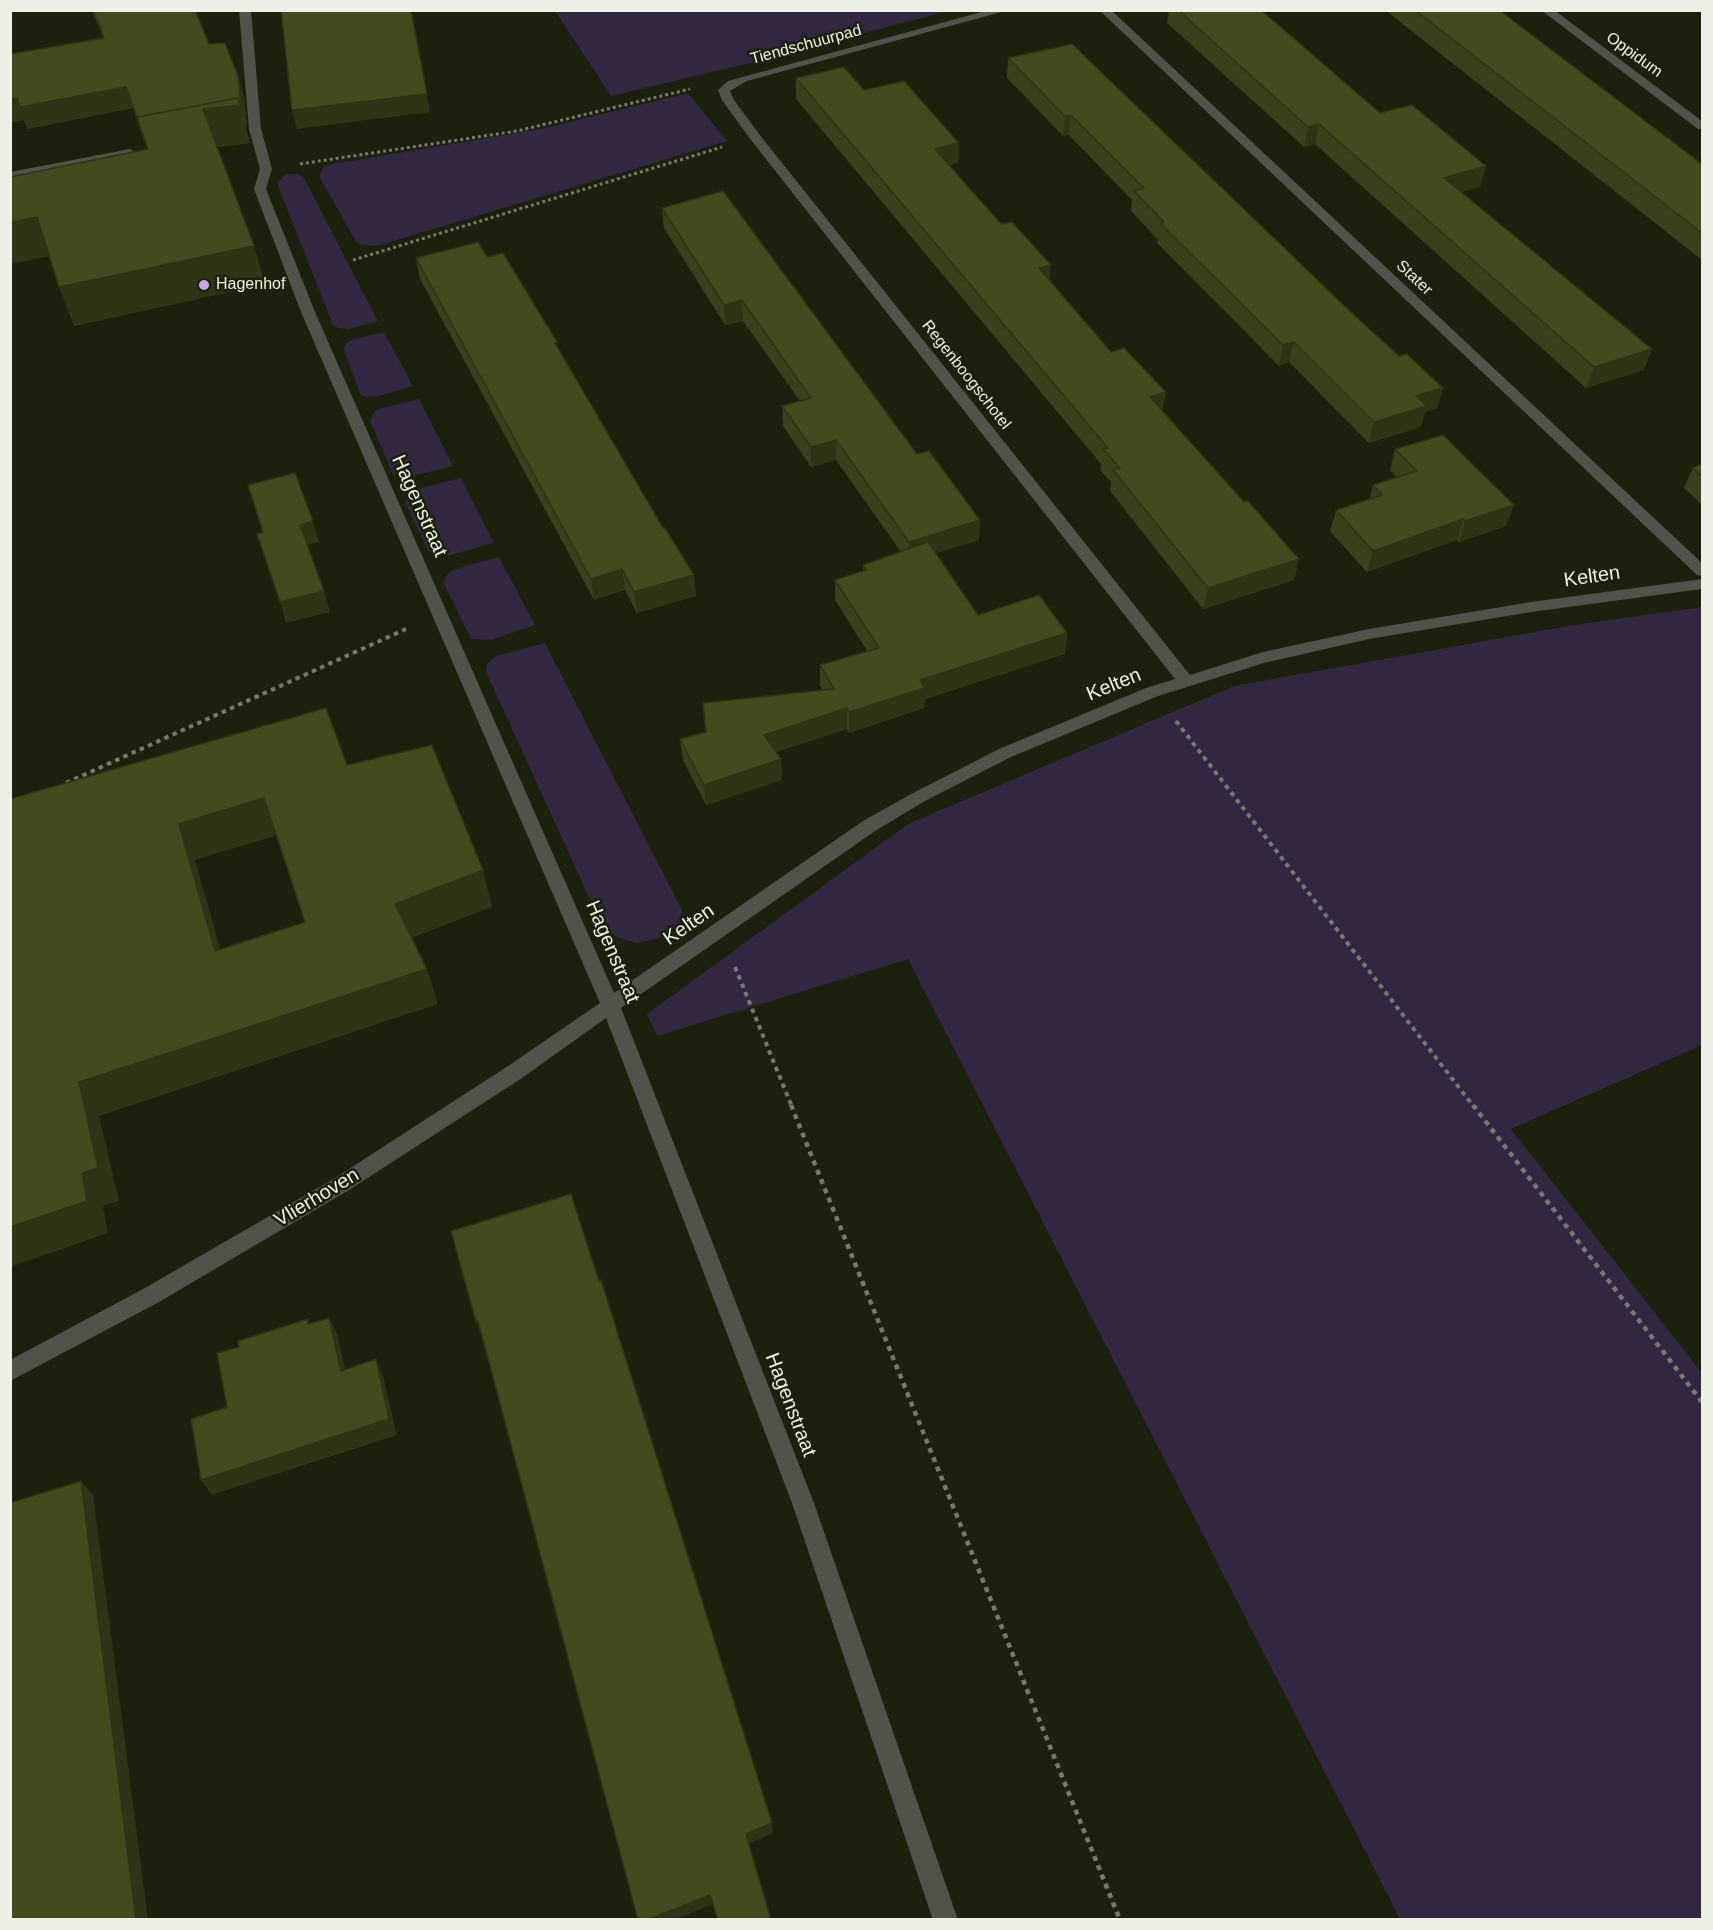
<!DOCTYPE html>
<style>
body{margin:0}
#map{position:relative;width:1713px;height:1930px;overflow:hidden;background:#1c200d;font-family:Arial,sans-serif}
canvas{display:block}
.frame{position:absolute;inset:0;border:12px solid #edf0e4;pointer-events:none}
</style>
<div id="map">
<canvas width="1713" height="1930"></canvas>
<div class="frame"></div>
</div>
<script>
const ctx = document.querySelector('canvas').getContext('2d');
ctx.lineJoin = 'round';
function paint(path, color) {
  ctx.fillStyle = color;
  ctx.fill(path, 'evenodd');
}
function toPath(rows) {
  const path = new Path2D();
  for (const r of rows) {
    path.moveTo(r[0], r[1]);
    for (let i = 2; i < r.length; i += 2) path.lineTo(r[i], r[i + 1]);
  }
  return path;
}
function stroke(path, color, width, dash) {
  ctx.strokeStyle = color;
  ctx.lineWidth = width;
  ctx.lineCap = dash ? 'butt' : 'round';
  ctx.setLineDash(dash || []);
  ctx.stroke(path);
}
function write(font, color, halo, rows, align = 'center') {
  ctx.font = font + ' Arial,sans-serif';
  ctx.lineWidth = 5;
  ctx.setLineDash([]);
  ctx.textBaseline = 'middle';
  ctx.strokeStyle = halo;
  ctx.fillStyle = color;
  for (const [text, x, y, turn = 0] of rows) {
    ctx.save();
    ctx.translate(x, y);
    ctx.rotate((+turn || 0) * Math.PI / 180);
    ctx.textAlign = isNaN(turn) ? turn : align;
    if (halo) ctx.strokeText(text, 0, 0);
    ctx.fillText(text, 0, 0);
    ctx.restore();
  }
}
const green = toPath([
 [555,11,949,11,754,62,611,96],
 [688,93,727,141,377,246,362,245,356,242,319,176,324,167,332,164,541,129],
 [286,174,298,174,304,178,378,321,349,329,338,328,333,325,277,183],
 [384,332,413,386,379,396,366,397,360,394,344,349,346,343,354,339],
 [419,399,453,466,405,478,393,474,370,421,375,411,382,408],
 [461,478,494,543,447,556,437,555,428,551,405,502,417,489],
 [499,557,535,625,491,640,471,639,444,584,445,577,452,570],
 [1702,607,1702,1045,1511,1129,1702,1373,1702,1919,1400,1919,908,959,657,1036,647,1014,908,824,1234,686,1574,625],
 [545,643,682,910,680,922,670,933,656,939,637,943,619,938,604,930,486,672,487,664,496,656]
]);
const pathFar2 = toPath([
 [300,164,517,131,690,89],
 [353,260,722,147]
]);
const pathFar1 = toPath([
 [1176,721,1474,1107],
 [66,783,406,629],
 [735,967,792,1107]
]);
const path = toPath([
 [791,1105,1120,1920],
 [1473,1105,1702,1402]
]);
const street = toPath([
 [239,10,251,10,261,129,272,169,266,189,315,312,614,993,863,821,913,793,999,749,1146,688,1175,679,751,140,722,100,718,90,728,81,989,10,1009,10,747,81,730,91,734,100,759,134,1190,675,1263,652,1369,629,1531,602,1702,579,1702,589,1531,612,1369,639,1264,663,1158,696,1011,757,925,801,875,831,621,1008,814,1503,958,1920,933,1920,792,1503,606,1018,522,1078,349,1190,159,1302,10,1381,10,1360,145,1288,335,1178,508,1066,600,1003,301,312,254,189,260,169,249,129,239,10],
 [1099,10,1111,10,1702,563,1702,576,1697,575,1099,10],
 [1541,10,1554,10,1702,121,1702,129,1698,129,1541,10],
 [130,149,136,153,134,156,10,180,10,172,130,149]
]);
const wall = toPath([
 [92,10,195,10,209,44,238,76,244,98,247,125,245,125,250,143,217,147,254,246,265,284,74,326,147,149,133,108,28,129,24,120,103,38],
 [1169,10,1261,10,1380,113,1486,166,1480,187,1461,192,1644,370,1586,388,1315,144,1304,147,1167,23],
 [1385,10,1499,10,1702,164,1702,260],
 [1008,58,1352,313,1399,356,1443,388,1437,408,1425,412,1421,427,1369,443,1289,362,1279,366,1157,243,1158,240,1131,211,1132,200,1069,135,1063,136,1007,78],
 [796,78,959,143,958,163,949,165,1163,411,1244,502,1299,559,1294,580,1203,609,1110,491,1111,482,1100,470,1101,464,796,99],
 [662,208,917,454,980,520,979,540,936,553,978,615,1067,633,1065,654,925,699,924,708,849,733,847,729,776,752,781,759,782,780,706,805,683,760,680,739,705,732,823,690,820,686,820,665,867,651,835,600,835,580,863,571,863,565,901,552,836,460,811,467,783,426,782,406,800,401,743,321,725,325,664,228],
 [487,257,558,349,663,528,694,575,696,596,637,613,625,590,594,600,420,279,416,258],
 [1395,449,1506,526,1459,542,1457,540,1367,572,1330,531,1336,510,1369,499,1373,485,1397,477,1390,470],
 [1702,464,1702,505,1684,488,1693,468]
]);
const shadedWall = toPath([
 [411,10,430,112,297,129,292,110],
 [238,76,244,98,247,125,245,125,250,143,214,147,203,109],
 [126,87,133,108,28,129,24,120,10,123,10,99],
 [1071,115,1069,135,1063,136,1065,116],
 [1319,124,1315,144,1304,147,1308,127],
 [959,143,958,163,934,169,935,149],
 [1486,166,1480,187,1438,198,1444,178],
 [37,217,52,256,10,264,10,222],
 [254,246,265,284,74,326,59,287],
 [1051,265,1049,286,1039,268],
 [742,300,743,321,725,325,724,305],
 [1294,342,1289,362,1279,366,1283,345],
 [1652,349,1644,370,1586,388,1594,367],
 [1443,388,1437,408,1425,412,1421,427,1369,443,1374,422,1416,396],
 [1166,392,1162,413,1150,397],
 [836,440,836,460,811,467,811,447],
 [1514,505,1506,526,1459,542,1465,521],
 [1463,519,1457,540,1367,572,1373,551],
 [980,520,979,540,908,562,909,542],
 [313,521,319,542,307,545,300,525],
 [1299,559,1294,580,1203,609,1208,588],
 [622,569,625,590,594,600,591,579],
 [694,575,696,596,637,613,634,592],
 [324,591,330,612,286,623,280,602],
 [1067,633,1065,654,925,699,924,708,849,733,849,712,920,680],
 [847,708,847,729,765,756,764,735],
 [781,759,782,780,706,805,704,785],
 [264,798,278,835,195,860,231,986,215,951,179,824],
 [483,870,492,907,406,940,395,904],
 [427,969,438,1004,99,1116,119,1201,103,1206,108,1233,10,1267,10,1227,82,1173,79,1082],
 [329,1318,337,1334,349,1387,341,1371],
 [478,1321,484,1337,482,1338,476,1322],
 [376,1359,383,1376,397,1435,212,1495,201,1480],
 [81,1481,93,1495,148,1920,136,1920],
 [772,1823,773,1833,748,1844,746,1834],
 [710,1895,713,1904,673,1920,647,1920]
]);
const building = toPath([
 [94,10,195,10,209,44,225,43,238,76,241,104,240,104,238,98,137,117,139,123,126,87,20,107,17,98,10,99,10,54,104,38,94,10],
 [281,10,411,10,427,94,292,110,281,10],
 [1178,10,1261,10,1380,113,1412,105,1486,166,1444,178,1652,349,1594,367,1319,124,1308,127,1178,10],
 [1415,10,1499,10,1702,164,1702,233,1415,10],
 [1072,44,1352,313,1399,356,1407,354,1443,388,1416,396,1427,406,1374,422,1294,342,1283,345,1160,223,1164,222,1134,191,1144,188,1071,115,1065,116,1008,58,1072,44],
 [844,67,864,90,904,81,959,143,935,149,1001,224,1012,222,1051,265,1039,268,1111,352,1124,348,1166,392,1150,397,1244,502,1248,501,1299,559,1208,588,1113,470,1120,468,1103,449,1108,448,796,78,844,67],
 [238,98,240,105,203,109,254,246,59,287,37,217,10,222,10,177,148,149,137,117,238,98],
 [723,191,917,454,929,451,980,520,909,542,836,440,811,447,782,406,811,398,742,300,724,305,662,208,723,191],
 [478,242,487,257,503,253,557,342,555,343,663,528,665,528,694,575,634,592,622,569,591,579,416,258,478,242],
 [1443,435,1514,505,1465,521,1463,519,1373,551,1336,510,1382,495,1373,485,1417,471,1395,449,1443,435],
 [1702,464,1702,476,1693,468,1702,464],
 [295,473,313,521,300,525,324,591,280,602,257,534,263,532,248,485,295,473],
 [928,542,978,615,1039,595,1067,633,920,680,925,688,849,712,847,708,764,735,781,759,704,785,680,739,706,732,703,703,834,689,820,665,879,648,835,580,866,570,863,565,928,542],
 [326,708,347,765,432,745,483,870,395,904,427,969,79,1082,98,1168,82,1173,87,1201,10,1227,10,799,326,708],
 [264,798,305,922,215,951,179,824,264,798],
 [571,1194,599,1281,601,1280,772,1823,746,1834,771,1920,718,1920,710,1895,647,1920,638,1920,478,1321,476,1322,451,1231,571,1194],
 [329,1318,341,1371,376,1359,389,1419,201,1480,191,1419,227,1407,217,1353,239,1347,238,1341,308,1319,308,1324,329,1318],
 [81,1481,136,1920,10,1920,10,1503,81,1481]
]);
const markers = [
 [204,285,6,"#c9a5ee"]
];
const farStreetnames = [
 ["Tiendschuurpad",806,45,-15],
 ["Oppidum",1634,55,36],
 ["Stater",1414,278,43],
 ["Regenboogschotel",966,375,52]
];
const farPoinames = [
 ["Hagenhof",216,285]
];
const streetNames = [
 ["Hagenstraat",419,506,66],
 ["Kelten",1592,577,-8],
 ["Kelten",1114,685,-22],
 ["Kelten",689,925,-35],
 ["Hagenstraat",612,952,67],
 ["Vlierhoven",317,1198,-31],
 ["Hagenstraat",790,1405,69]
];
paint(green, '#332641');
stroke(pathFar2, '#767a6a', 3, [3, 3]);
stroke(pathFar1, '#767a6a', 4, [4.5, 4.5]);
stroke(path, '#767a6a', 4.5, [5, 5]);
paint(street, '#50534a');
paint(wall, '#39401a');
paint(shadedWall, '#2e3415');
paint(building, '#424b1e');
stroke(building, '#2e3415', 1.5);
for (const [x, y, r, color] of markers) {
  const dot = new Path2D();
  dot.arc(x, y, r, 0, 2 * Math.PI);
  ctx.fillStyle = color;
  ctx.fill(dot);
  stroke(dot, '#1c200d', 2);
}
write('16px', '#edf0e4', '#1c200d', farStreetnames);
write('16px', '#edf0e4', '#1c200d', farPoinames, 'left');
write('20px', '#edf0e4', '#1c200d', streetNames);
</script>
